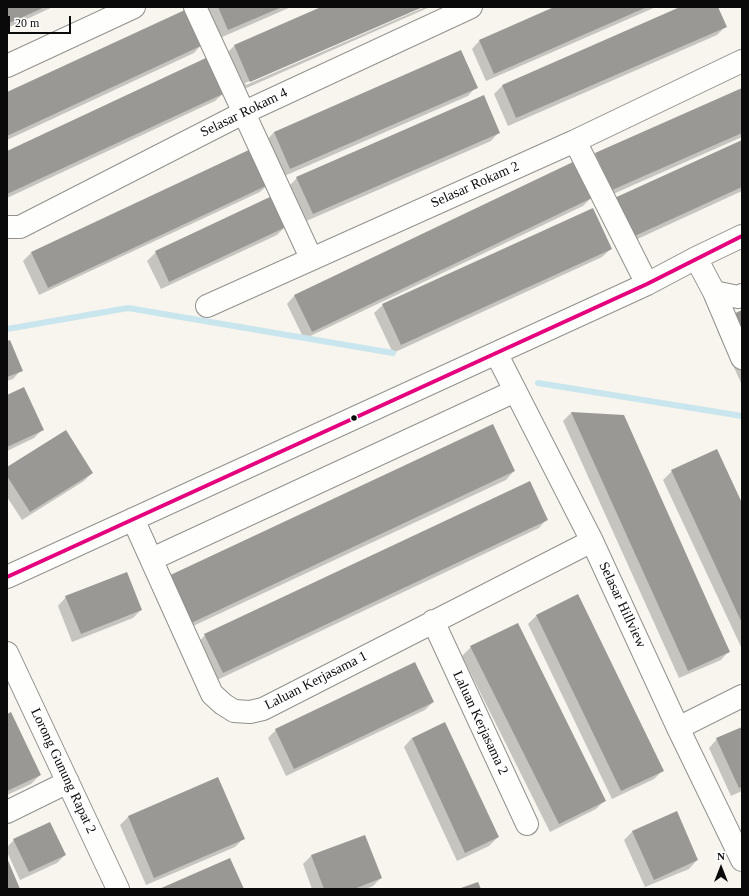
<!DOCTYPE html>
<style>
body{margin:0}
#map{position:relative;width:749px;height:896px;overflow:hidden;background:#f8f5ee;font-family:"Times New Roman",serif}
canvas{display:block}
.frame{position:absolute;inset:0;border:8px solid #0a0a0a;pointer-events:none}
.north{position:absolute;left:701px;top:848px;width:40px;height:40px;-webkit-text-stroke:3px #fff;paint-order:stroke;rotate:0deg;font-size:11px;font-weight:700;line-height:16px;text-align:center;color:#0a0a0a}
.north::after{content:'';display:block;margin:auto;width:14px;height:18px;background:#0a0a0a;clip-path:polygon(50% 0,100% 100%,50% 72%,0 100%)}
.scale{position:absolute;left:8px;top:16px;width:63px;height:18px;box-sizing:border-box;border:2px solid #0a0a0a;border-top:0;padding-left:5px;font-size:12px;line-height:14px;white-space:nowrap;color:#0a0a0a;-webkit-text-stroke:3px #fff;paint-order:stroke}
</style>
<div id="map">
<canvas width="749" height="896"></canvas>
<div class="frame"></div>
<div class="north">N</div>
<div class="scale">20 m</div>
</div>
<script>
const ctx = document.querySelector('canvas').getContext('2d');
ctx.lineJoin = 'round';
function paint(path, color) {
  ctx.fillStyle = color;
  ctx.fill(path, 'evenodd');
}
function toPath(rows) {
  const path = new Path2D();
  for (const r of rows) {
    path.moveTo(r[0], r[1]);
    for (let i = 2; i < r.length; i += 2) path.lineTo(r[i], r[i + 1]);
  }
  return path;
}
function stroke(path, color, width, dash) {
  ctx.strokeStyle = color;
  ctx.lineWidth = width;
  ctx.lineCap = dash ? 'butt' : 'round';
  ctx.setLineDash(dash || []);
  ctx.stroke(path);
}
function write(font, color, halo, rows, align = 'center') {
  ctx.font = font + ' "Times New Roman",serif';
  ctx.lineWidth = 4;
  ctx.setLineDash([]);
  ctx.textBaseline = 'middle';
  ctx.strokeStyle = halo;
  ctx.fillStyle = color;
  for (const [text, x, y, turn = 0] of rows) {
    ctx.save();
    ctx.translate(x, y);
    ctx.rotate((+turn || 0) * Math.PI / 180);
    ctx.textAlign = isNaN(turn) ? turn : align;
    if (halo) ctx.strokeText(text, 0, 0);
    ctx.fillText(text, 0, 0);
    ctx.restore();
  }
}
const shadow = toPath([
 [7,7,53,7,7,28],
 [206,7,291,7,220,38],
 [323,7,420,7,245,83,246,85,425,7,430,7,242,90,226,54,234,46],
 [557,7,656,7,486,81,472,49,480,40],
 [683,7,717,7,726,26,717,35,508,126,494,94,502,86],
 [202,44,194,53,7,140,7,93],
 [476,87,468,96,282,177,266,141,274,132],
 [742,89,742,137,604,198,587,162,596,153],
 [224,93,215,101,7,198,7,152],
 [499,132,491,141,304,222,289,186,297,178],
 [742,141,742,191,620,247],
 [252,150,269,184,260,192,39,295,23,261,31,253],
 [591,198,583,206,304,339,287,304,295,295],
 [285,227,277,235,161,289,147,261,156,252],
 [611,249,602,257,393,353,374,313,383,305],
 [742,311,742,385,717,330,729,317],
 [7,342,21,370,13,379,7,381],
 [7,396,42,430,34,438,7,451],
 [571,413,623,416,729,651,721,660,679,678,563,421],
 [7,468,92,473,84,481,22,520,7,497],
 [514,471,506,480,178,633,157,587],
 [672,471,742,506,742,649,663,480],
 [547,519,539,528,215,681,197,644,205,635],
 [578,596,662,771,654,779,612,799,528,624,536,616],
 [66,597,141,610,133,618,72,642,58,606],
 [517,624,605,800,596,809,550,832,462,656,471,647],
 [433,702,425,710,286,776,268,738,276,730],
 [7,716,40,775,31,784,7,795],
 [742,728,742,791,731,796,709,748,717,739],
 [412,738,498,837,489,846,457,861,404,747],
 [217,779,243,839,235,847,146,885,120,825,128,817],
 [633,831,697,860,689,869,645,887,624,840],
 [14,840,65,855,57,863,20,880,7,852,7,847],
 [311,856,381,878,373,886,366,889,312,889,303,864]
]);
const stream = toPath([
 [7,329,128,308,393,353],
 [538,383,742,416]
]);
const building = toPath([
 [7,7,45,7,7,24],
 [218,7,282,7,228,30],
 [321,7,423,7,250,82,234,45],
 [554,7,647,7,494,74,479,40],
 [680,7,718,7,727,27,516,118,502,85],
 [187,9,203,45,7,136,7,92],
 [461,50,478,88,290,169,274,132],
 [208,57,225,93,7,194,7,151],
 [742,88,742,133,612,190,595,153],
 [484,95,500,133,313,214,296,177],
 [742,140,742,187,628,239,610,200],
 [253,148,270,184,48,288,31,252],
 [575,161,592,198,312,332,294,295],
 [272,196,286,227,169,282,155,251],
 [593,208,612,249,401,345,382,304],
 [742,310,742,345,729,316],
 [10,340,23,371,7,377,7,341],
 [24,387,44,430,7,447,7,395],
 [571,412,624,415,730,652,688,671],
 [493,424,515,471,187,625,164,578],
 [66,430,93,473,30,512,7,476,7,467],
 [717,449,742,503,742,623,671,470],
 [530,481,548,520,223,673,204,634],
 [127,572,142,610,81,634,65,596],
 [578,594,664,771,621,791,536,615],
 [518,623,606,801,559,824,470,646],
 [415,662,434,702,294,769,275,729],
 [11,712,41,775,7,791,7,714],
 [445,722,499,837,465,853,412,738],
 [742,727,742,787,739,788,716,738],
 [218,777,245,839,154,878,128,816],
 [677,811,698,860,654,880,632,831],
 [50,822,66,855,29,872,13,839],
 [365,835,382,878,354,889,324,889,311,855],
 [7,858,20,889,7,889],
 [230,858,244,889,159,889],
 [478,882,481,889,458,889]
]);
const minor = toPath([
 [195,7,311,258],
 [7,66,134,7],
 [575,141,647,284],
 [7,227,20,227,245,112,471,7],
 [696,258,714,292,738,297,742,295],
 [714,292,742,358],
 [207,306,575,141,742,61],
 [496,353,592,541,678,728,742,860],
 [133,519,212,694,223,704,234,711,250,712,263,709,592,541],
 [152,559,515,391],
 [7,577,647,284,696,258,742,236],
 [433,621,527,824],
 [7,653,118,889],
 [678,728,742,696],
 [7,812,68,782]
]);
const bus1 = toPath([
 [7,577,647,284,742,236]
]);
const markers = [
 [354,418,3.5,"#0a0a0a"]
];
const streetNames = [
 ["Selasar Rokam 4",244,113,-26],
 ["Selasar Rokam 2",475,185,-24],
 ["Selasar Hillview",622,605,65],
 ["Laluan Kerjasama 1",316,681,-27],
 ["Laluan Kerjasama 2",480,723,65],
 ["Lorong Gunung Rapat 2",63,771,65]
];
paint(shadow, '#0003');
stroke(stream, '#c9e5ed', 6);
paint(building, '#9a9894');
stroke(minor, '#91908d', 24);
stroke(minor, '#fefefc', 22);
stroke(bus1, '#e5007d', 4);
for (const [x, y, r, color] of markers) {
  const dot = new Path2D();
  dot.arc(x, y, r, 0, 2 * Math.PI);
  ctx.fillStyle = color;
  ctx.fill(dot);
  stroke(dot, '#fff', 1.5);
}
write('14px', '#0a0a0a', '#fff', streetNames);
</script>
